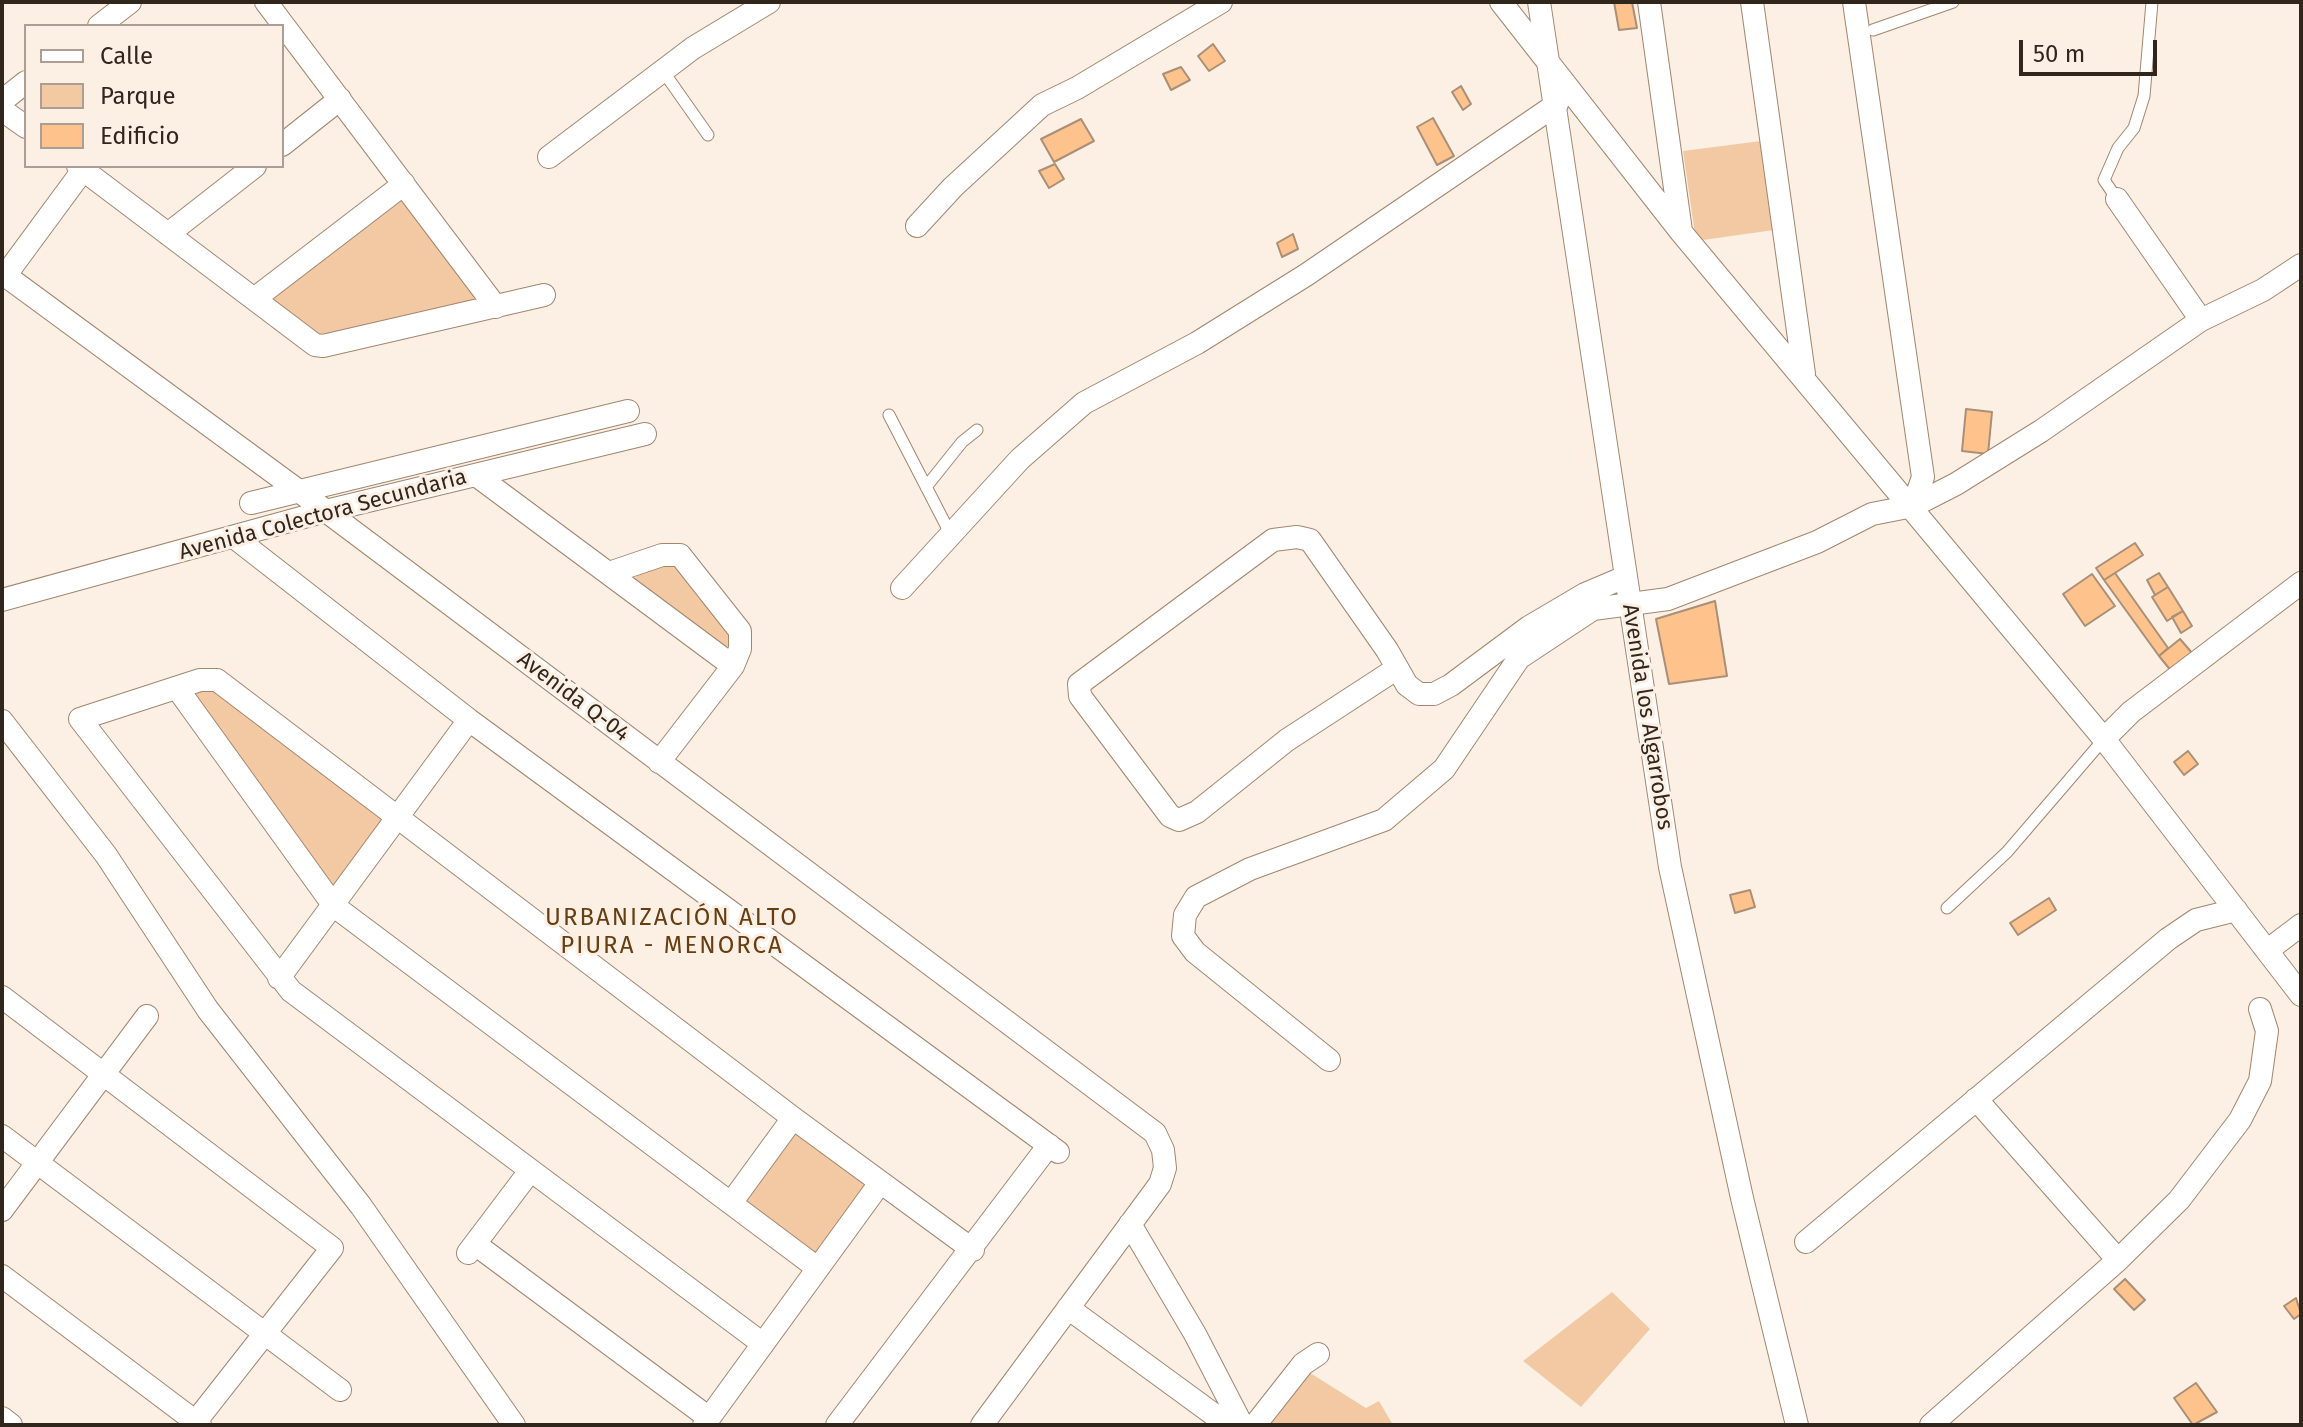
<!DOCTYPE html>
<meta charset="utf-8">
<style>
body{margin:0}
#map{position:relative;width:2303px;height:1427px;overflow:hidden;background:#fcf0e5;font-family:"Fira Sans",sans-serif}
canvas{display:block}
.frame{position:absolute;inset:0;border:4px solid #31261c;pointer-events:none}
.legend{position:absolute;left:24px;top:24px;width:260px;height:144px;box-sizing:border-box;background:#fcf0e5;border:2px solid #ab9f95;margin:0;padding:10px 14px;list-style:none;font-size:24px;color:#31261c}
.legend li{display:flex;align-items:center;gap:16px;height:40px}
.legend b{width:40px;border:2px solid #ab9f95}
.scale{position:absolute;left:2019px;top:40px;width:138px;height:36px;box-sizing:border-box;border:4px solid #31261c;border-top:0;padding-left:10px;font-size:24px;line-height:28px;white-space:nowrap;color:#31261c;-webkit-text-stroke:6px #fcf0e5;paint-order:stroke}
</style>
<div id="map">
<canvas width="2303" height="1427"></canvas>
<div class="frame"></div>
<ul class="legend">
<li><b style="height:10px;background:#fff"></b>Calle</li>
<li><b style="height:22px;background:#f3c9a4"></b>Parque</li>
<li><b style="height:22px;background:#fec38d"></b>Edificio</li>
</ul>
<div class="scale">50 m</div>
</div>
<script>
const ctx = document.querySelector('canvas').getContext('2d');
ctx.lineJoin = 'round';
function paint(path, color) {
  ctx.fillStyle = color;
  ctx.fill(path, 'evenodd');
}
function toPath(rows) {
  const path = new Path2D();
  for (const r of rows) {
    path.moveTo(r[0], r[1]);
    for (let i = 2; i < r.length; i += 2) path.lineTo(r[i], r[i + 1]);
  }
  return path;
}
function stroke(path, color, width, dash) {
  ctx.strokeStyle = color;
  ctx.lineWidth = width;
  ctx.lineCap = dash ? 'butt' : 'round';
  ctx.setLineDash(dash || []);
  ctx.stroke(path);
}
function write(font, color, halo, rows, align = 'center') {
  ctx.font = font + ' "Fira Sans",sans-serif';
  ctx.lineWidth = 6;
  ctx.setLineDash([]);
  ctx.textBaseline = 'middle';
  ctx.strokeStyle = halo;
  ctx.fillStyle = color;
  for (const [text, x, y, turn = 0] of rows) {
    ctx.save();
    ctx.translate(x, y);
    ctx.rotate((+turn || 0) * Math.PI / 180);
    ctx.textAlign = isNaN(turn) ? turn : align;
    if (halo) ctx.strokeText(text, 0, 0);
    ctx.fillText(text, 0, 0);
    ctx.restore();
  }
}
const green = toPath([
 [1761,141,1774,230,1696,241,1683,151],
 [405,197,476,293,472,304,325,340,271,303,273,292],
 [677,561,734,632,729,646,720,648,634,588,635,578,641,571],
 [215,688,384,816,386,823,333,887,194,698,199,690],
 [797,1130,871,1180,815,1256,745,1205,745,1198],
 [1612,1292,1650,1329,1581,1407,1523,1361],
 [1307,1371,1366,1408,1379,1401,1393,1425,1266,1425]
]);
const building = toPath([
 [1614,2,1632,2,1637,28,1619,30,1614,2],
 [1213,44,1225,61,1209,71,1198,56,1213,44],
 [1181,67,1190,80,1171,90,1163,74,1181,67],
 [1461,86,1471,104,1463,110,1452,92,1461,86],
 [1433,118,1454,156,1437,165,1417,127,1433,118],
 [1081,119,1094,141,1054,162,1041,139,1081,119],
 [1055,164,1064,179,1049,188,1039,171,1055,164],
 [1293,234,1298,249,1282,257,1277,243,1293,234],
 [1966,409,1992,412,1988,454,1962,451,1966,409],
 [2135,543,2143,555,2104,580,2096,568,2135,543],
 [2115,573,2168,648,2159,656,2104,580,2115,573],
 [2159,573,2168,587,2155,595,2147,580,2159,573],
 [2092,574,2115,606,2085,626,2063,594,2092,574],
 [2168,587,2183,611,2167,621,2152,597,2168,587],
 [1715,601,1727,676,1669,684,1656,619,1715,601],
 [2183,611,2192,626,2181,633,2172,617,2183,611],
 [2180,639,2193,654,2172,672,2159,656,2180,639],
 [2188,751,2198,764,2184,775,2174,762,2188,751],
 [1750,890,1755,907,1735,913,1730,895,1750,890],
 [2049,898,2056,910,2018,935,2010,923,2049,898],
 [2125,1279,2145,1300,2134,1310,2114,1289,2125,1279],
 [2296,1298,2301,1314,2294,1319,2284,1306,2296,1298],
 [2196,1383,2217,1412,2193,1425,2174,1398,2196,1383]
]);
const service = toPath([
 [1873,30,1953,2],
 [663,71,708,135],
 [2117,199,2104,180,2118,148,2134,128,2144,96,2152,2],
 [889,415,950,533],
 [926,487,962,442,977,430],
 [1947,908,2007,852,2104,739]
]);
const minor = toPath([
 [266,2,496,307],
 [1501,2,1681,232,2104,739,2301,995],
 [1539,2,1670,867,1742,1198,1797,1425],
 [1649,2,1681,231],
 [1752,2,1804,374],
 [1854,2,1923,477,1913,506],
 [99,26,130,2],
 [2,101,26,82],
 [2,110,26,127],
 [282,145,340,99],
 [549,157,693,48,769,2],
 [78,166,315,345,323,346,544,295],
 [2117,199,2201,320],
 [917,226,953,187,1042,105,1077,88,1221,2],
 [168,234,255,166],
 [2,273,326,511,1155,1133,1163,1150,1165,1168,1160,1184,982,1425],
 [5,276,86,166],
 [254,299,404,184],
 [476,475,733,666],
 [251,503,628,411],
 [234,537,469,720,1058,1152],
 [609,573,662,555,680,555,740,631,740,649,733,666,659,762],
 [902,588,1020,459,1084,403,1197,343,1306,275,1557,104],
 [2,600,326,511,645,434],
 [1396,669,1287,740,1197,812,1179,820,1170,816,1080,696,1079,684,1273,540,1297,537,1310,540,1387,650,1407,685,1419,694,1434,694,1451,685,1529,627,1585,594,1625,577],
 [177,688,334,906,816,1267],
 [2,721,106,855,208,1010,361,1206,514,1425],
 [2104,739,2131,712,2301,583],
 [2268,950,2301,925],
 [279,978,469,720],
 [2,997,332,1248,193,1425],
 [1329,1060,1195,952,1183,936,1185,915,1196,897,1250,869,1384,820,1444,769,1519,658,1593,609,1668,599,1817,542,1872,514,1913,506,1956,484,2041,431,2201,320,2263,290,2301,265],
 [1976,1099,2118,1260],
 [2,1136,340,1390],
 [731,1203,793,1118],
 [2,1210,147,1016],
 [1130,1224,1195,1334,1242,1425],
 [1806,1242,2168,939,2196,920,2236,910],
 [475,1244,709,1418],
 [468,1253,530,1171],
 [2,1276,200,1425],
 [1068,1308,1228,1425],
 [763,1344,291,991,80,719,200,680,217,680,793,1118,973,1250],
 [2,1418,11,1425],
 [704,1425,880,1183],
 [837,1425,1049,1145],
 [1255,1425,1303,1364,1318,1354],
 [1931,1425,2118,1260,2179,1200,2240,1120,2260,1081,2267,1031,2260,1009]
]);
const streetNames = [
 ["Avenida Colectora Secundaria",323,515,-15],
 ["Avenida Q-04",573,697,37],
 ["Avenida los Algarrobos",1647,717,81]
];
const neighbourhoodNames = [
 ["URBANIZACIÓN ALTO",672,918],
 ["PIURA - MENORCA",672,946]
];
paint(green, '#f3c9a4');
paint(building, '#fec38d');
stroke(building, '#aa8f76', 2);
stroke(service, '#a2866e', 13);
stroke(minor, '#a2866e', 24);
stroke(service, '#fff', 11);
stroke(minor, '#fff', 22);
write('22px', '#31261c', '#fcf0e5', streetNames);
ctx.letterSpacing = '2px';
write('24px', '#673e12', '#fcf0e5', neighbourhoodNames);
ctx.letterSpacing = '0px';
</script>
